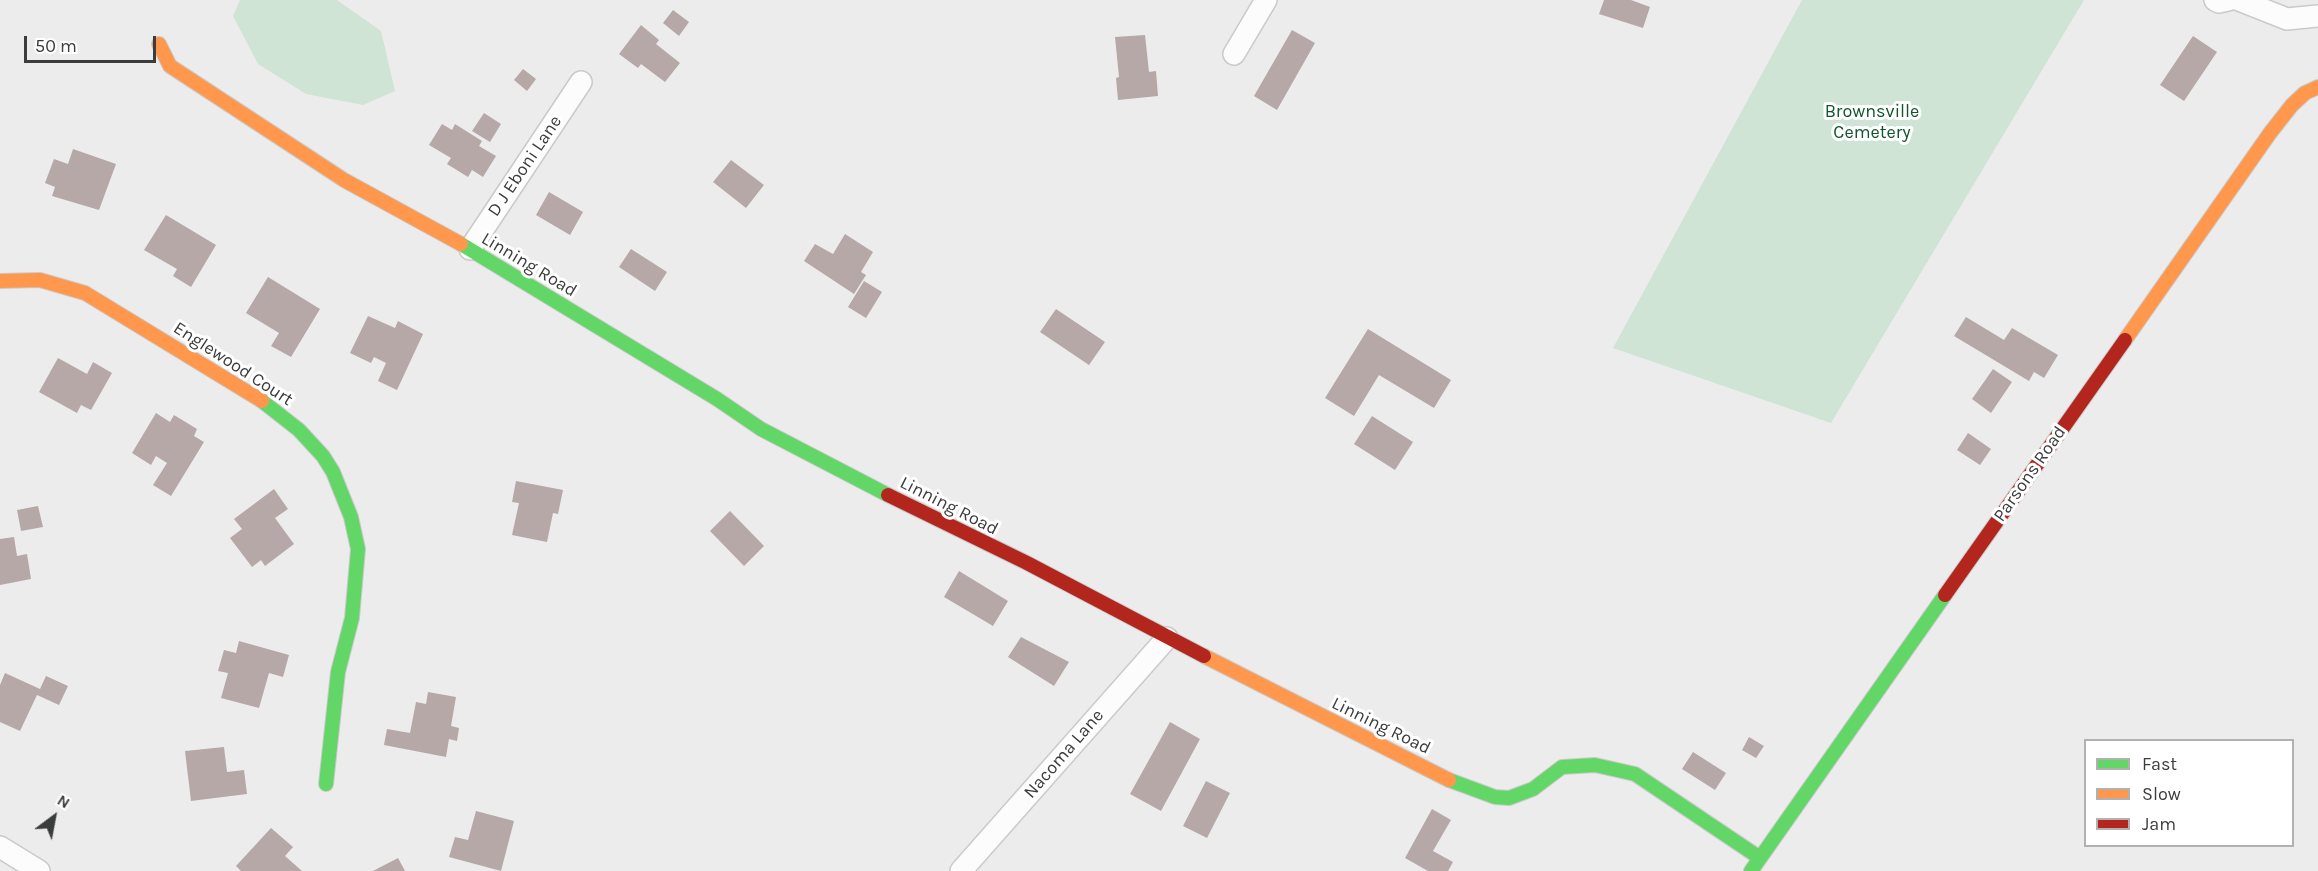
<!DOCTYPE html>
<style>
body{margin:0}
#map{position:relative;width:2318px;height:871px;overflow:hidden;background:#ececed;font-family:Karla,sans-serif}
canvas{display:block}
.legend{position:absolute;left:2084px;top:739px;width:210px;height:108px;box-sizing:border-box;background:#fff;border:2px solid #b1b1b1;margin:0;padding:8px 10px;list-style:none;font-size:18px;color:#3b3c3c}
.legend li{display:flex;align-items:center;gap:12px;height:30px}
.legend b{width:30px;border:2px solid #b1b1b1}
.north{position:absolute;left:24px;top:787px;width:60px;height:60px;-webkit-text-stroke:4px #fff;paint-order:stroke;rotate:32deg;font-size:16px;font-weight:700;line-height:24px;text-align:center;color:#3b3c3c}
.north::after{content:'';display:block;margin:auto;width:21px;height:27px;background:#3b3c3c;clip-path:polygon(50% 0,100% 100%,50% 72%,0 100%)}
.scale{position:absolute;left:24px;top:36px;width:132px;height:27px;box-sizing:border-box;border:3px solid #3b3c3c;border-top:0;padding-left:8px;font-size:18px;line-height:21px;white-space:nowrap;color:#3b3c3c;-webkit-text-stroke:4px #fff;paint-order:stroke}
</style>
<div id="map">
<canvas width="2318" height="871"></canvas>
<ul class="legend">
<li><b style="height:8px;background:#63d668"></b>Fast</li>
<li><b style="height:8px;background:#ff974d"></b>Slow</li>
<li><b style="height:8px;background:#b3261e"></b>Jam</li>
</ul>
<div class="north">N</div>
<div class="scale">50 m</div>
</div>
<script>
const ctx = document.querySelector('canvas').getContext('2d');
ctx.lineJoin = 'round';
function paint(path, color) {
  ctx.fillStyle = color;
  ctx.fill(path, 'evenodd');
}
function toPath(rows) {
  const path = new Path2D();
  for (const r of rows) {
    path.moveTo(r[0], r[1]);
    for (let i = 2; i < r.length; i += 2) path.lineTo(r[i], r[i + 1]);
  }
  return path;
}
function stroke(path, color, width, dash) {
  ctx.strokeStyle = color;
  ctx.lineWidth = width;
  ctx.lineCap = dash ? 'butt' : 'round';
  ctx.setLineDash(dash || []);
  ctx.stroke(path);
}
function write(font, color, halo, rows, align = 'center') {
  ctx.font = font + ' Karla,sans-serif';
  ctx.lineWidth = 6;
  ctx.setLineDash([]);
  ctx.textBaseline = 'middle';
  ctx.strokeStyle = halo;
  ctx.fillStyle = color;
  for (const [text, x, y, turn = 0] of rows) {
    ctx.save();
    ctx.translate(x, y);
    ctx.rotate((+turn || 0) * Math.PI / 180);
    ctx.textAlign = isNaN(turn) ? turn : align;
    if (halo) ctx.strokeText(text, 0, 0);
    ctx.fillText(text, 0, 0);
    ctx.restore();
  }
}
const green = toPath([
 [240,0,337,0,381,31,395,91,363,105,306,94,258,64,233,16],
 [1802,0,2084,0,1831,423,1613,348]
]);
const building = toPath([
 [1604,0,1631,0,1650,7,1643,28,1599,14],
 [673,10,689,22,679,36,663,23],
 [641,25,659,40,656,44,680,63,665,82,641,64,638,68,619,54],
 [1292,30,1315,43,1277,110,1254,96],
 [1145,35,1149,72,1156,71,1158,96,1118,100,1116,78,1119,77,1115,37],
 [2193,36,2217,52,2184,101,2160,85],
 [523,69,536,79,527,91,514,80],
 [484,113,501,124,490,142,472,131],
 [442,124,452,130,455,124,482,141,479,146,496,156,483,177,472,170,468,177,447,164,451,158,429,145],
 [73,149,116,164,99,210,52,196,55,187,45,183,54,159,68,164],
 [731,160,764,185,746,208,713,182],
 [549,192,583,212,570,235,536,215],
 [166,215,216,245,191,287,173,276,177,269,144,250],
 [845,234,873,252,861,272,866,275,854,294,804,261,815,244,833,254],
 [631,249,667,272,655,291,619,267],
 [268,277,320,309,291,357,271,346,279,333,246,313],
 [864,281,882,292,866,318,848,307],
 [1056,309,1105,342,1089,365,1040,332],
 [368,316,395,328,398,321,423,334,397,390,378,381,386,363,374,357,371,363,350,353],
 [1966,317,2004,340,2012,328,2058,355,2044,378,2034,372,2029,381,1954,336],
 [1368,329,1451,380,1434,408,1379,375,1354,416,1325,398],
 [58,358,87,374,93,362,112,373,91,410,81,405,77,413,39,392],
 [1993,369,2012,382,1991,413,1972,399],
 [156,413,170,422,174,415,197,429,194,436,204,442,171,496,153,485,167,463,156,456,151,465,132,453],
 [1372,416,1413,442,1395,470,1354,444],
 [1968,433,1991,449,1980,465,1957,450],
 [516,481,563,490,558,514,553,513,547,542,512,535,519,503,512,502],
 [274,489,288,509,275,518,294,544,265,566,261,560,252,567,230,538,242,529,234,519],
 [38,506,43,527,21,531,17,510],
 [730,511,764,546,744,566,710,531],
 [14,537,17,556,27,554,31,579,0,585,0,539],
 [959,571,1008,601,993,626,944,597],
 [1021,637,1069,662,1054,686,1008,657],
 [239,641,289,655,283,677,269,673,259,708,221,698,228,673,218,671,224,650,236,653],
 [5,673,40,689,46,676,68,686,59,705,37,695,20,731,0,722,0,685],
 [428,692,456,697,451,726,459,728,457,741,449,739,446,757,384,745,387,729,410,733,416,702,426,704],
 [1170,722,1200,739,1161,811,1130,794],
 [1749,737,1764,746,1756,758,1742,750],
 [224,747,227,772,244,770,247,794,191,801,185,751],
 [1693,752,1726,773,1715,790,1682,769],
 [1206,781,1230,793,1207,838,1183,826],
 [1432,809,1451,820,1433,851,1453,862,1448,871,1428,871,1405,858],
 [476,811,514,821,501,871,449,857,455,837,468,840],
 [271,828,293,847,285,856,302,871,241,871,236,866],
 [398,858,405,871,373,871]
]);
const street = toPath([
 [2215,0,2219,2,2228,0],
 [2239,0,2287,19,2318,16],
 [1234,54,1266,0],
 [470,249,581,82],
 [0,847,39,871],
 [961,871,1167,638]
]);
const fast = toPath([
 [461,244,717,399,761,429,888,495],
 [262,401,299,430,323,456,333,472,351,517,358,549,352,618,338,672,326,784],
 [1449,780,1495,797,1509,798,1533,789,1562,767,1595,765,1635,774,1760,858],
 [1751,871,1945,595]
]);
const slow = toPath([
 [159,44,170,66,344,180,461,244],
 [0,281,40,280,85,293,262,401],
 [2125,340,2270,133,2292,105,2305,93,2318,87],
 [1204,656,1449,780]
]);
const jam = toPath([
 [888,495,1027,563,1204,656],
 [1945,595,2125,340]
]);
const parkNames = [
 ["Brownsville",1872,112],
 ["Cemetery",1872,133]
];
const streetNames = [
 ["D J Eboni Lane",525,166,-56],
 ["Linning Road",529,265,31],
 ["Englewood Court",233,364,33],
 ["Parsons Road",2030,474,-55],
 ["Linning Road",949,506,27],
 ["Linning Road",1381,726,26],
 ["Nacoma Lane",1064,754,-49]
];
paint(green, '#cfe4d4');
paint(building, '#b5a8a7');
stroke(street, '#cacaca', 24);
stroke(fast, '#cacaca', 16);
stroke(slow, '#cacaca', 16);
stroke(jam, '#cacaca', 16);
stroke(street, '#fcfcfc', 21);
stroke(fast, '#63d668', 14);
stroke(slow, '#ff974d', 14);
stroke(jam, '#b3261e', 14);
write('18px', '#12542b', '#fff', parkNames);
write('18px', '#3b3c3c', '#fff', streetNames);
</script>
